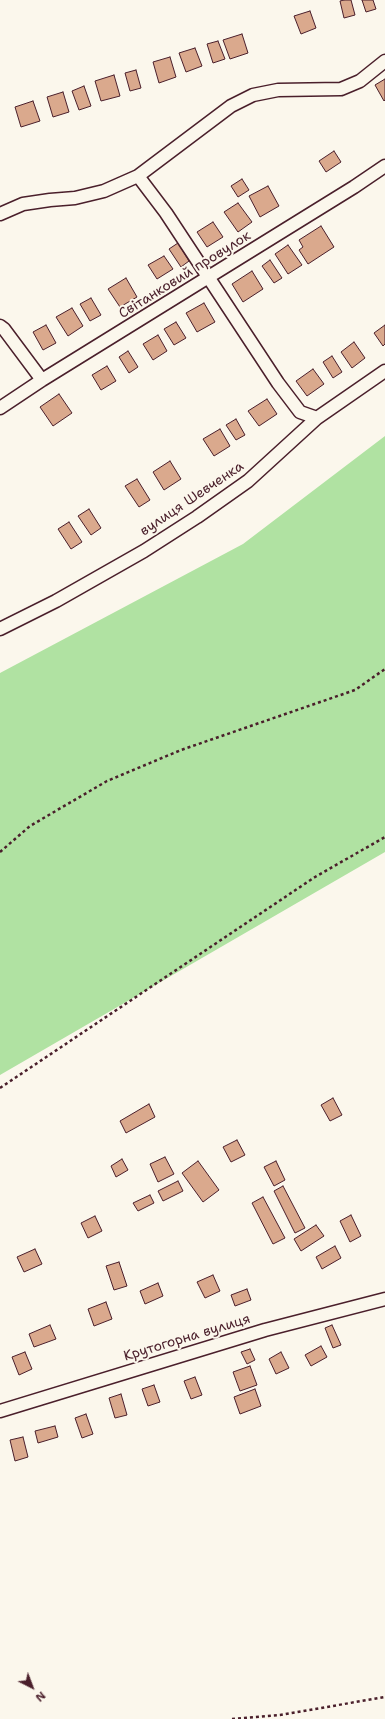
<!DOCTYPE html>
<meta charset="utf-8">
<style>
body{margin:0}
#map{position:relative;width:385px;height:1719px;overflow:hidden;background:#fbf7ec;font-family:"Shantell Sans",sans-serif}
canvas{display:block}
.north{position:absolute;left:12px;top:1667px;width:40px;height:40px;-webkit-text-stroke:3px #fbf7ec;paint-order:stroke;rotate:138deg;font-size:11px;font-weight:700;line-height:16px;text-align:center;color:#4a1f2b}
.north::after{content:'';display:block;margin:auto;width:14px;height:18px;background:#4a1f2b;clip-path:polygon(50% 0,100% 100%,50% 72%,0 100%)}
</style>
<div id="map">
<canvas width="385" height="1719"></canvas>
<div class="north">N</div>
</div>
<script>
const ctx = document.querySelector('canvas').getContext('2d');
ctx.lineJoin = 'round';
function paint(path, color) {
  ctx.fillStyle = color;
  ctx.fill(path, 'evenodd');
}
function toPath(rows) {
  const path = new Path2D();
  for (const r of rows) {
    path.moveTo(r[0], r[1]);
    for (let i = 2; i < r.length; i += 2) path.lineTo(r[i], r[i + 1]);
  }
  return path;
}
function stroke(path, color, width, dash) {
  ctx.strokeStyle = color;
  ctx.lineWidth = width;
  ctx.lineCap = dash ? 'butt' : 'round';
  ctx.setLineDash(dash || []);
  ctx.stroke(path);
}
function write(font, color, halo, rows, align = 'center') {
  ctx.font = font + ' "Shantell Sans",sans-serif';
  ctx.lineWidth = 4;
  ctx.setLineDash([]);
  ctx.textBaseline = 'middle';
  ctx.strokeStyle = halo;
  ctx.fillStyle = color;
  for (const [text, x, y, turn = 0] of rows) {
    ctx.save();
    ctx.translate(x, y);
    ctx.rotate((+turn || 0) * Math.PI / 180);
    ctx.textAlign = isNaN(turn) ? turn : align;
    if (halo) ctx.strokeText(text, 0, 0);
    ctx.fillText(text, 0, 0);
    ctx.restore();
  }
}
const green = toPath([
 [385,436,385,852,0,1075,0,673,243,544]
]);
const building = toPath([
 [344,0,351,0,355,15,344,18,340,1,344,0],
 [362,0,373,0,376,9,366,12,362,0],
 [310,11,316,28,301,34,294,16,310,11],
 [242,34,248,53,230,59,223,40,242,34],
 [218,41,225,59,213,63,207,44,218,41],
 [195,48,202,66,186,72,179,53,195,48],
 [170,57,176,77,159,83,153,62,170,57],
 [136,70,141,88,130,91,125,73,136,70],
 [114,75,120,96,101,101,95,81,114,75],
 [385,79,385,100,384,101,375,85,385,79],
 [84,86,91,106,79,110,72,91,84,86],
 [63,92,69,112,53,117,47,97,63,92],
 [33,101,40,121,21,127,15,107,33,101],
 [334,151,341,162,326,172,319,161,334,151],
 [242,179,249,190,238,197,231,186,242,179],
 [268,186,279,206,260,217,249,196,268,186],
 [238,203,252,222,238,232,224,212,238,203],
 [213,222,223,237,207,247,197,232,213,222],
 [321,226,334,247,308,264,299,250,303,247,299,240,321,226],
 [178,243,189,261,181,267,169,249,178,243],
 [288,245,302,265,288,274,275,254,288,245],
 [164,256,173,269,157,279,148,265,164,256],
 [270,260,282,278,274,283,262,266,270,260],
 [252,271,263,289,243,302,232,284,252,271],
 [126,278,137,297,120,307,108,289,126,278],
 [91,298,101,315,90,321,80,304,91,298],
 [204,303,215,322,197,332,186,313,204,303],
 [72,308,83,326,68,336,56,317,72,308],
 [176,322,186,338,174,345,164,329,176,322],
 [46,325,56,343,43,350,33,332,46,325],
 [385,325,385,344,383,346,374,333,385,325],
 [158,335,167,351,153,360,143,344,158,335],
 [354,342,365,358,352,368,341,352,354,342],
 [128,351,138,367,129,373,119,357,128,351],
 [332,356,342,372,333,378,323,362,332,356],
 [107,366,116,381,101,390,92,375,107,366],
 [313,369,324,384,307,396,296,381,313,369],
 [59,394,72,413,53,426,40,407,59,394],
 [267,399,277,414,259,426,248,411,267,399],
 [236,419,245,435,236,440,226,425,236,419],
 [220,429,230,446,214,456,203,439,220,429],
 [170,461,181,479,164,490,153,472,170,461],
 [137,479,150,500,139,507,125,486,137,479],
 [89,509,101,528,91,535,78,516,89,509],
 [69,522,82,542,71,549,58,529,69,522],
 [333,1098,342,1115,330,1121,321,1105,333,1098],
 [149,1104,155,1117,126,1133,120,1121,149,1104],
 [237,1140,245,1155,231,1162,223,1147,237,1140],
 [165,1157,174,1174,158,1182,150,1164,165,1157],
 [122,1159,128,1170,116,1177,111,1166,122,1159],
 [198,1161,219,1190,203,1202,182,1173,198,1161],
 [276,1161,285,1180,274,1186,264,1167,276,1161],
 [178,1181,183,1191,163,1201,158,1191,178,1181],
 [283,1186,305,1228,295,1233,274,1191,283,1186],
 [150,1195,154,1203,138,1211,133,1203,150,1195],
 [263,1197,285,1238,273,1244,252,1203,263,1197],
 [351,1215,361,1236,350,1242,340,1221,351,1215],
 [95,1216,102,1231,88,1238,81,1223,95,1216],
 [316,1225,324,1236,301,1251,294,1239,316,1225],
 [335,1246,341,1258,322,1269,316,1257,335,1246],
 [35,1249,42,1264,24,1272,17,1257,35,1249],
 [119,1262,127,1286,114,1290,106,1266,119,1262],
 [213,1275,220,1291,205,1298,197,1282,213,1275],
 [158,1283,163,1296,145,1304,140,1291,158,1283],
 [247,1289,251,1300,235,1306,231,1295,247,1289],
 [106,1302,112,1319,94,1326,88,1309,106,1302],
 [50,1325,56,1339,34,1347,29,1334,50,1325],
 [332,1325,341,1345,333,1348,325,1328,332,1325],
 [321,1346,327,1357,311,1366,305,1355,321,1346],
 [250,1349,255,1360,247,1364,241,1352,250,1349],
 [25,1352,32,1369,19,1375,12,1357,25,1352],
 [281,1352,289,1368,276,1374,269,1359,281,1352],
 [250,1366,257,1385,240,1391,233,1372,250,1366],
 [195,1377,202,1395,191,1399,184,1381,195,1377],
 [154,1385,160,1402,148,1406,142,1389,154,1385],
 [255,1389,261,1406,240,1414,234,1397,255,1389],
 [121,1394,127,1415,115,1418,109,1398,121,1394],
 [86,1414,93,1434,82,1438,75,1418,86,1414],
 [55,1426,58,1437,38,1443,35,1431,55,1426],
 [23,1437,28,1457,15,1461,10,1440,23,1437]
]);
const path = toPath([
 [0,852,30,826,107,781,181,750,355,690,385,669],
 [0,1088,315,877,385,837],
 [232,1719,280,1715,385,1697]
]);
const minor = toPath([
 [138,176,166,213,278,383,300,412,317,418],
 [0,214,23,204,50,200,75,198,104,191,138,176,231,106,253,95,278,90,341,89,360,81,385,61],
 [0,326,4,329,42,380],
 [0,408,42,380,354,187,385,166],
 [0,629,56,601,144,551,197,517,248,481,317,418,385,371],
 [0,1411,265,1330,385,1299]
]);
const streetNames = [
 ["Світанковий провулок",185,275,-32],
 ["вулиця Шевченка",192,499,-34],
 ["Крутогорна вулиця",187,1338,-17]
];
paint(green, '#b0e2a2');
paint(building, '#daa98d');
stroke(building, '#4a1f2b', 1);
stroke(minor, '#4a1f2b', 15);
stroke(path, '#4a1f2b', 2.5, [3, 3]);
stroke(minor, '#fbf7ec', 12);
write('14px', '#4a1f2b', '#fbf7ec', streetNames);
</script>
